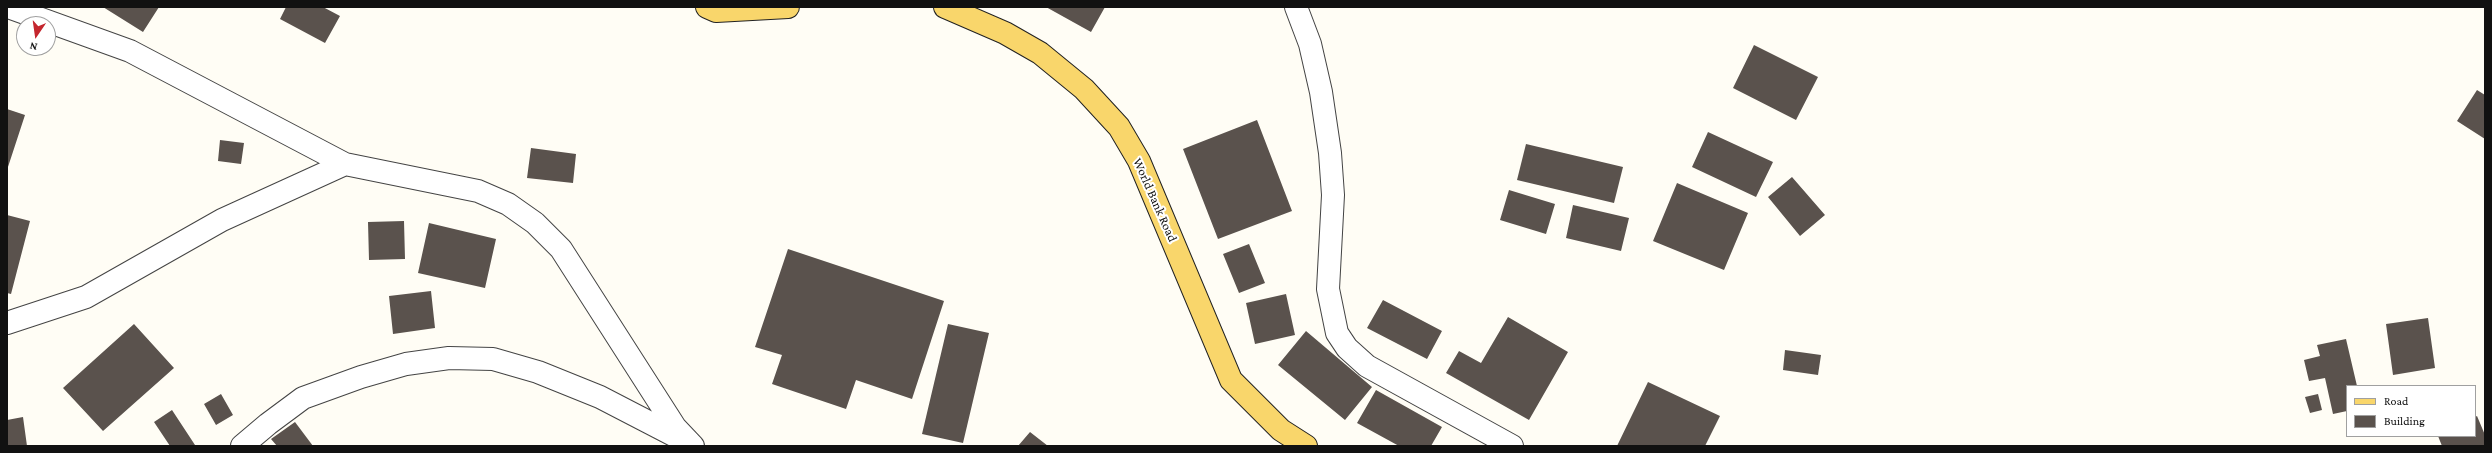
<!DOCTYPE html>
<style>
body{margin:0}
#map{position:relative;width:2492px;height:453px;overflow:hidden;background:#fffdf5;font-family:"Crimson Pro",serif}
canvas{display:block}
.frame{position:absolute;inset:0;border:8px solid #111;pointer-events:none}
.legend{position:absolute;left:2346px;top:385px;width:130px;height:52px;box-sizing:border-box;background:#fff;border:1px solid #a0a0a0;margin:0;padding:5px 7px;list-style:none;font-size:12px;color:#111}
.legend li{display:flex;align-items:center;gap:8px;height:20px}
.legend b{width:20px;border:1px solid #a0a0a0}
.north{position:absolute;left:16px;top:16px;width:40px;height:40px;box-sizing:border-box;background:#fff;border:1px solid #a0a0a0;border-radius:50%;rotate:193deg;font-size:11px;font-weight:700;line-height:16px;text-align:center;color:#111}
.north::after{content:'';display:block;margin:auto;width:14px;height:18px;background:#c4262e;clip-path:polygon(50% 0,100% 100%,50% 72%,0 100%)}
</style>
<div id="map">
<canvas width="2492" height="453"></canvas>
<div class="frame"></div>
<ul class="legend">
<li><b style="height:5px;background:#f9d66b"></b>Road</li>
<li><b style="height:11px;background:#5a524d"></b>Building</li>
</ul>
<div class="north">N</div>
</div>
<script>
const ctx = document.querySelector('canvas').getContext('2d');
ctx.lineJoin = 'round';
function paint(path, color) {
  ctx.fillStyle = color;
  ctx.fill(path, 'evenodd');
}
function toPath(rows) {
  const path = new Path2D();
  for (const r of rows) {
    path.moveTo(r[0], r[1]);
    for (let i = 2; i < r.length; i += 2) path.lineTo(r[i], r[i + 1]);
  }
  return path;
}
function stroke(path, color, width, dash) {
  ctx.strokeStyle = color;
  ctx.lineWidth = width;
  ctx.lineCap = dash ? 'butt' : 'round';
  ctx.setLineDash(dash || []);
  ctx.stroke(path);
}
function write(font, color, halo, rows, align = 'center') {
  ctx.font = font + ' "Crimson Pro",serif';
  ctx.lineWidth = 4;
  ctx.setLineDash([]);
  ctx.textBaseline = 'middle';
  ctx.strokeStyle = halo;
  ctx.fillStyle = color;
  for (const [text, x, y, turn = 0] of rows) {
    ctx.save();
    ctx.translate(x, y);
    ctx.rotate((+turn || 0) * Math.PI / 180);
    ctx.textAlign = isNaN(turn) ? turn : align;
    if (halo) ctx.strokeText(text, 0, 0);
    ctx.fillText(text, 0, 0);
    ctx.restore();
  }
}
const building = toPath([
 [103,7,159,7,143,32],
 [286,7,323,7,340,16,325,43,280,19],
 [1046,7,1105,7,1091,32],
 [1754,45,1818,77,1796,120,1733,88],
 [2477,90,2485,95,2485,139,2457,121],
 [7,109,25,115,7,170],
 [1257,120,1292,211,1218,239,1183,149],
 [1708,132,1773,162,1756,197,1692,167],
 [220,140,244,143,241,164,218,161],
 [1526,144,1623,167,1614,203,1517,180],
 [531,148,576,154,573,183,527,178],
 [1792,177,1825,215,1800,236,1768,197],
 [1677,183,1748,213,1724,270,1653,241],
 [1509,190,1555,204,1546,234,1500,220],
 [1573,205,1629,218,1621,251,1566,238],
 [7,215,30,221,11,294,7,293],
 [404,221,405,259,369,260,368,222],
 [429,223,496,239,485,288,418,273],
 [1249,244,1265,283,1239,293,1223,254],
 [788,249,944,301,912,399,856,380,846,409,772,384,782,355,755,347],
 [431,291,435,328,393,334,389,296],
 [1286,294,1295,335,1255,344,1246,303],
 [1383,300,1442,331,1427,359,1367,328],
 [1508,317,1568,352,1529,420,1446,373,1459,351,1481,363],
 [2428,318,2435,368,2393,375,2386,324],
 [134,324,174,368,103,431,63,388],
 [948,324,989,333,963,443,922,434],
 [1306,331,1372,387,1345,420,1278,365],
 [2346,339,2357,386,2347,386,2347,411,2333,414,2325,378,2309,381,2304,360,2320,356,2317,345],
 [1785,350,1821,355,1818,375,1783,370],
 [1648,382,1720,416,1705,446,1617,446],
 [1376,390,1442,427,1431,446,1399,446,1357,423],
 [221,394,233,415,216,425,204,404],
 [2318,394,2322,410,2310,413,2305,397],
 [172,410,195,445,194,446,170,446,154,422],
 [2477,416,2485,435,2485,446,2442,446,2438,436,2475,436,2475,417],
 [23,417,27,446,7,446,7,420],
 [295,422,313,446,277,446,271,439],
 [1030,432,1048,446,1018,446]
]);
const minor = toPath([
 [8,7,130,51,345,164,478,191,508,204,535,223,561,249,675,427,693,446],
 [1296,7,1310,44,1321,92,1330,153,1333,195,1328,289,1337,333,1347,348,1367,366,1512,446],
 [7,323,86,297,222,220,345,164],
 [242,446,268,424,303,398,361,377,406,364,449,358,493,359,538,372,600,397,683,440]
]);
const primary = toPath([
 [707,7,716,11,788,7],
 [945,7,1005,33,1040,53,1084,89,1119,127,1139,161,1231,380,1281,430,1306,446]
]);
const streetNames = [
 ["World Bank Road",1155,200,66]
];
paint(building, '#5a524d');
stroke(minor, '#444', 24);
stroke(primary, '#222', 24);
stroke(minor, '#fff', 22);
stroke(primary, '#f9d66b', 22);
write('13px', '#111', '#fff', streetNames);
</script>
